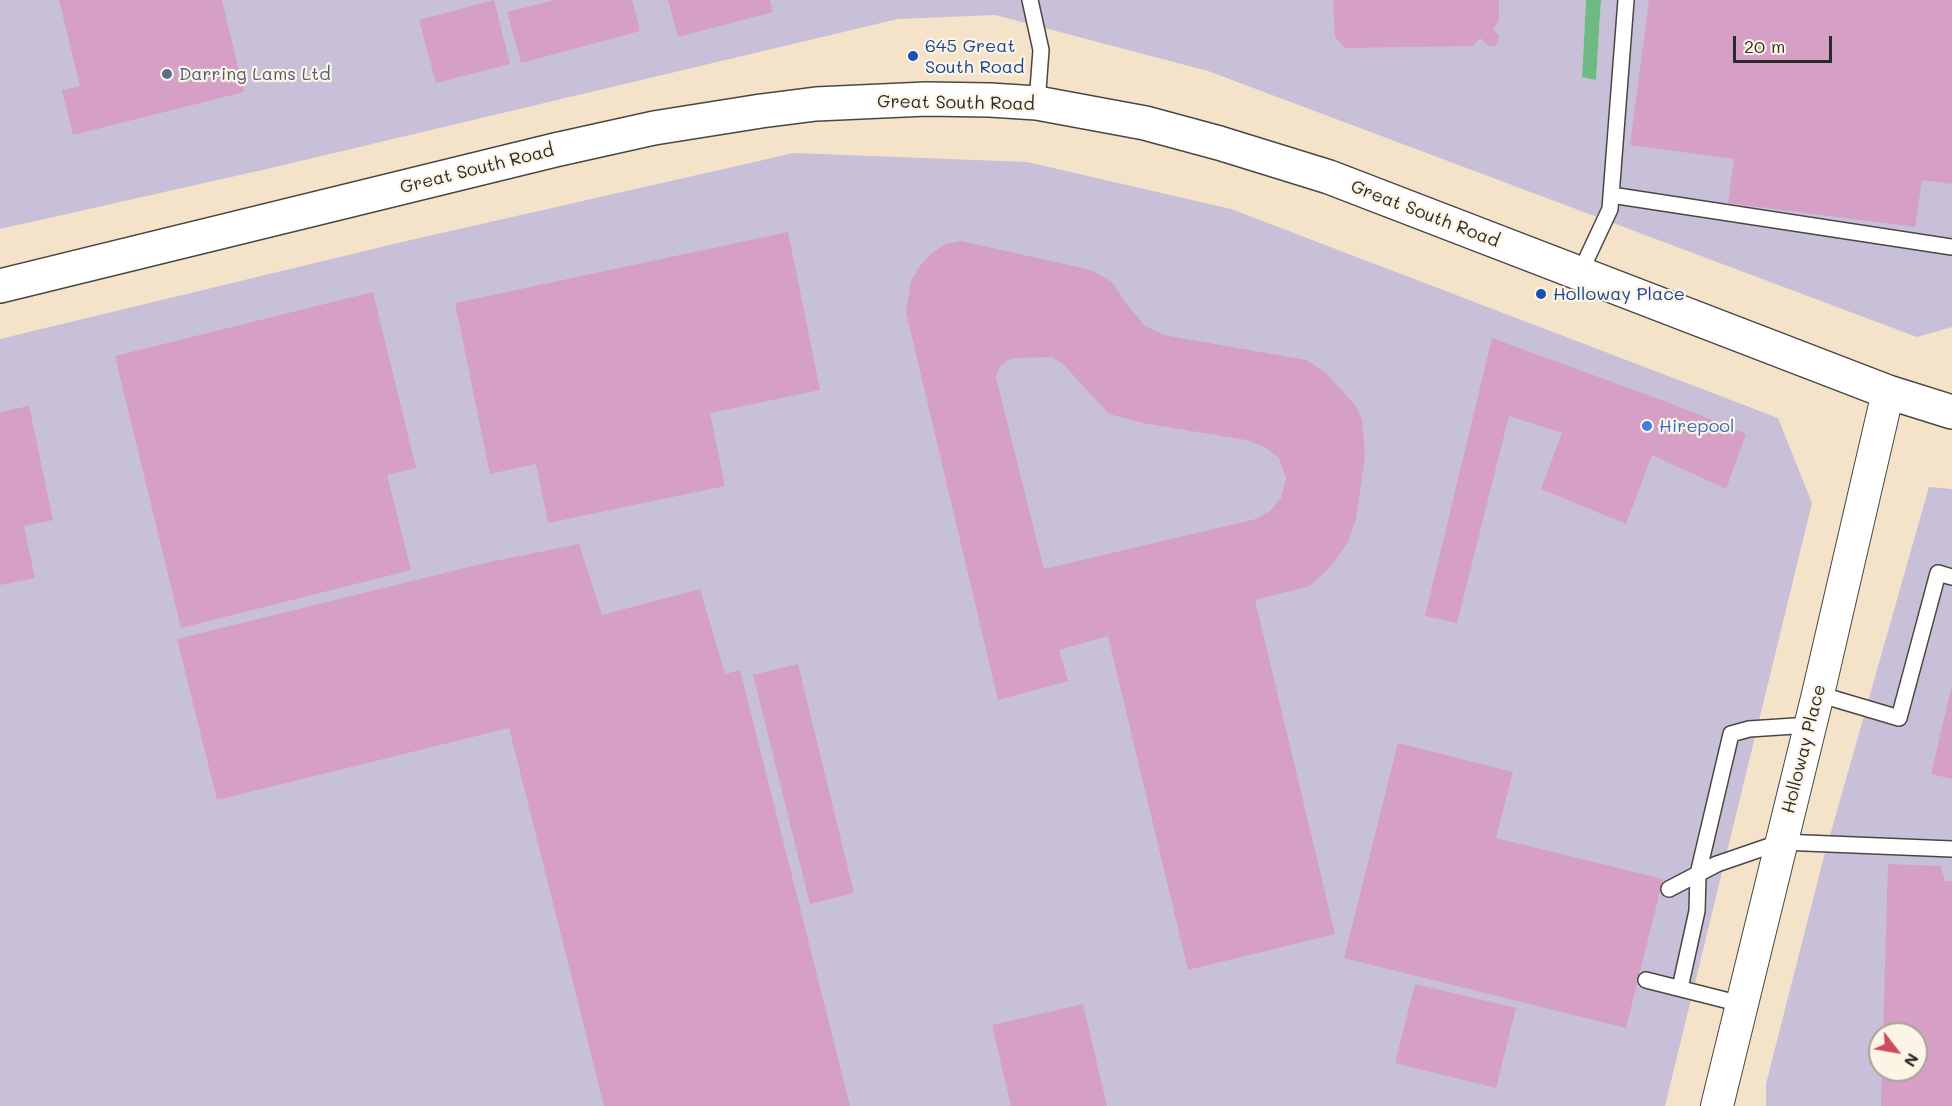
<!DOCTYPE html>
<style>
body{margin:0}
#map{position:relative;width:1952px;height:1106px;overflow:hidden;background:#f5e3c9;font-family:Mali,sans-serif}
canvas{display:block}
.north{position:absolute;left:1868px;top:1022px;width:60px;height:60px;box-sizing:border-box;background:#fcf5e5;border:2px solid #a8a49b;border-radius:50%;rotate:121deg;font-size:16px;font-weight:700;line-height:24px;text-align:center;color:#2b2b2b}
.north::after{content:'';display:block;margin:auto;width:21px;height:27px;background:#d1495b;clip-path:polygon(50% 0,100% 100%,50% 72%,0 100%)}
.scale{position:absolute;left:1733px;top:36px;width:99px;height:27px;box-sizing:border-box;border:3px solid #2b2b2b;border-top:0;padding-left:8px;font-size:18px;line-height:21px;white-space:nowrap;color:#2b2b2b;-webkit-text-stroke:4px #fcf5e5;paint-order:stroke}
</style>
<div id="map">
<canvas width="1952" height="1106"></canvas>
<div class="north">N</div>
<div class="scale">20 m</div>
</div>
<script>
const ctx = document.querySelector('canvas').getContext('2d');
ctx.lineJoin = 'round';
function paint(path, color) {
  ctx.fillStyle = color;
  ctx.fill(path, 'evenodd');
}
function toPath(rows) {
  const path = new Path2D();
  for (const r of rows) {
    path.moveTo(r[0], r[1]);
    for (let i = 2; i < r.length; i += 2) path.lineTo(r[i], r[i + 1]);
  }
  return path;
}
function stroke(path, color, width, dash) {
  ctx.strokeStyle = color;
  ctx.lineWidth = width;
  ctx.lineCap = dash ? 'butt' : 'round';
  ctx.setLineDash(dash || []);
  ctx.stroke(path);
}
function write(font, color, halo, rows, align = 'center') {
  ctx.font = font + ' Mali,sans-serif';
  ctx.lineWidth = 4.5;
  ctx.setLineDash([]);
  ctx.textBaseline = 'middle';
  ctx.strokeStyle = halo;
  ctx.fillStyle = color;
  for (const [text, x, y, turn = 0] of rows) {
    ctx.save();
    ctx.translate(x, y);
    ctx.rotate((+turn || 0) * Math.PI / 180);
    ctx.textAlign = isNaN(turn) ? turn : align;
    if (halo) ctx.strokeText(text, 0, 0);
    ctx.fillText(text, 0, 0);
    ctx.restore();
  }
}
const industrial = toPath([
 [0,0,1586,0,1582,76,1596,79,1601,0,1952,0,1952,327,1917,337,1208,71,995,15,898,19,271,168,0,229],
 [794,153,1027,162,1231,209,1778,418,1812,503,1665,1106,0,1106,0,339,402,242],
 [1929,487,1952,489,1952,1106,1766,1106,1766,1084,1823,860],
 [1880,1034,1916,1034,1916,1070,1880,1070]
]);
const forest = toPath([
 [1586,0,1601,0,1596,80,1582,77]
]);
const building = toPath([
 [59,0,222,0,244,92,73,135,62,90,80,86],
 [494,0,510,64,436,83,419,20],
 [555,0,632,0,640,31,521,63,507,12],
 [668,0,770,0,773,12,678,37],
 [1333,0,1499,0,1499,21,1493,29,1499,36,1498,41,1495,46,1491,46,1487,45,1480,38,1473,46,1345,48,1335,37],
 [1649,0,1952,0,1952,184,1922,180,1915,227,1728,203,1734,159,1630,145],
 [788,232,820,390,710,413,725,486,548,523,536,464,490,474,455,303],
 [961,241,1091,270,1112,282,1125,302,1145,326,1164,335,1306,360,1325,372,1355,405,1362,419,1365,455,1356,519,1348,542,1332,565,1310,586,1255,600,1335,934,1188,970,1108,636,1059,650,1068,681,998,700,906,312,911,281,919,267,931,254,945,244],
 [1052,357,1063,364,1109,414,1143,423,1246,440,1265,447,1279,458,1286,478,1281,498,1270,511,1256,519,1044,569,996,377,1000,366,1012,358],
 [373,292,416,468,387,475,411,570,181,628,115,356],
 [1492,338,1683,408,1746,434,1726,489,1652,455,1626,524,1541,489,1562,433,1509,416,1457,623,1425,616],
 [29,406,53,520,24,526,35,578,0,585,0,412],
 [579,544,602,615,700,589,725,674,740,670,850,1106,604,1106,509,728,217,800,177,639,485,563],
 [798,664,854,893,810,904,753,675],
 [1951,689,1952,690,1952,779,1931,774],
 [1398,743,1513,772,1496,838,1663,879,1626,1028,1344,958],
 [1888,864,1941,866,1945,881,1952,881,1952,1106,1881,1106,1882,1070,1916,1070,1916,1034,1883,1034],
 [1415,984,1516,1008,1496,1088,1395,1063],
 [1083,1004,1107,1106,1011,1106,992,1025]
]);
const lane = toPath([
 [1030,0,1041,50,1037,103],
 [1611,195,1952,247],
 [1580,273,1610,209,1626,0],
 [1818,694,1899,718,1938,573,1952,577],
 [1669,889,1717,864,1781,842,1952,849],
 [1646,980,1741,1004],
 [1680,988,1697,911,1698,874,1731,734,1749,729,1810,725]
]);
const street = toPath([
 [1717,1106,1818,694,1888,392]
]);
const primary = toPath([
 [0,286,555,150,654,128,761,111,816,104,926,99,990,100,1037,103,1145,123,1219,143,1329,177,1888,392,1952,412]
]);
const markers = [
 [913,56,6,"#1a4fb4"],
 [167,74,6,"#5c6f8a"],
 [1541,294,6,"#1a4fb4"],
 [1647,426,6,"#3f7fe0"]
];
const transitNames = [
 ["645 Great",925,46],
 ["South Road",925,67],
 ["Holloway Place",1553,294]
];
const serviceNames = [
 ["Darring Lams Ltd",179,74]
];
const streetNames = [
 ["Great South Road",956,103,1],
 ["Great South Road",477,169,-14],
 ["Great South Road",1425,214,21],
 ["Holloway Place",1804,749,-76]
];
const shopNames = [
 ["Hirepool",1659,426]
];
paint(industrial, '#c8bfd8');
paint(forest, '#6dba84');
paint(building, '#d6a0c6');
stroke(lane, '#494743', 18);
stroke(street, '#494743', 34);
stroke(primary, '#494743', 36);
stroke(lane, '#fff', 15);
stroke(street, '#fff', 32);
stroke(primary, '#fff', 33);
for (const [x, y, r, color] of markers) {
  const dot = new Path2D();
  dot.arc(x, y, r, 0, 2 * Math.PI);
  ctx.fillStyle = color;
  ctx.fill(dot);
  stroke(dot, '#fcf5e5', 2);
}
write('18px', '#164399', '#fcf5e5', transitNames, 'left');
write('18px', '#4e5e75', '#fcf5e5', serviceNames, 'left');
write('18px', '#2b2b2b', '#fcf5e5', streetNames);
write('18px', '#366cbe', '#fcf5e5', shopNames, 'left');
</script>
